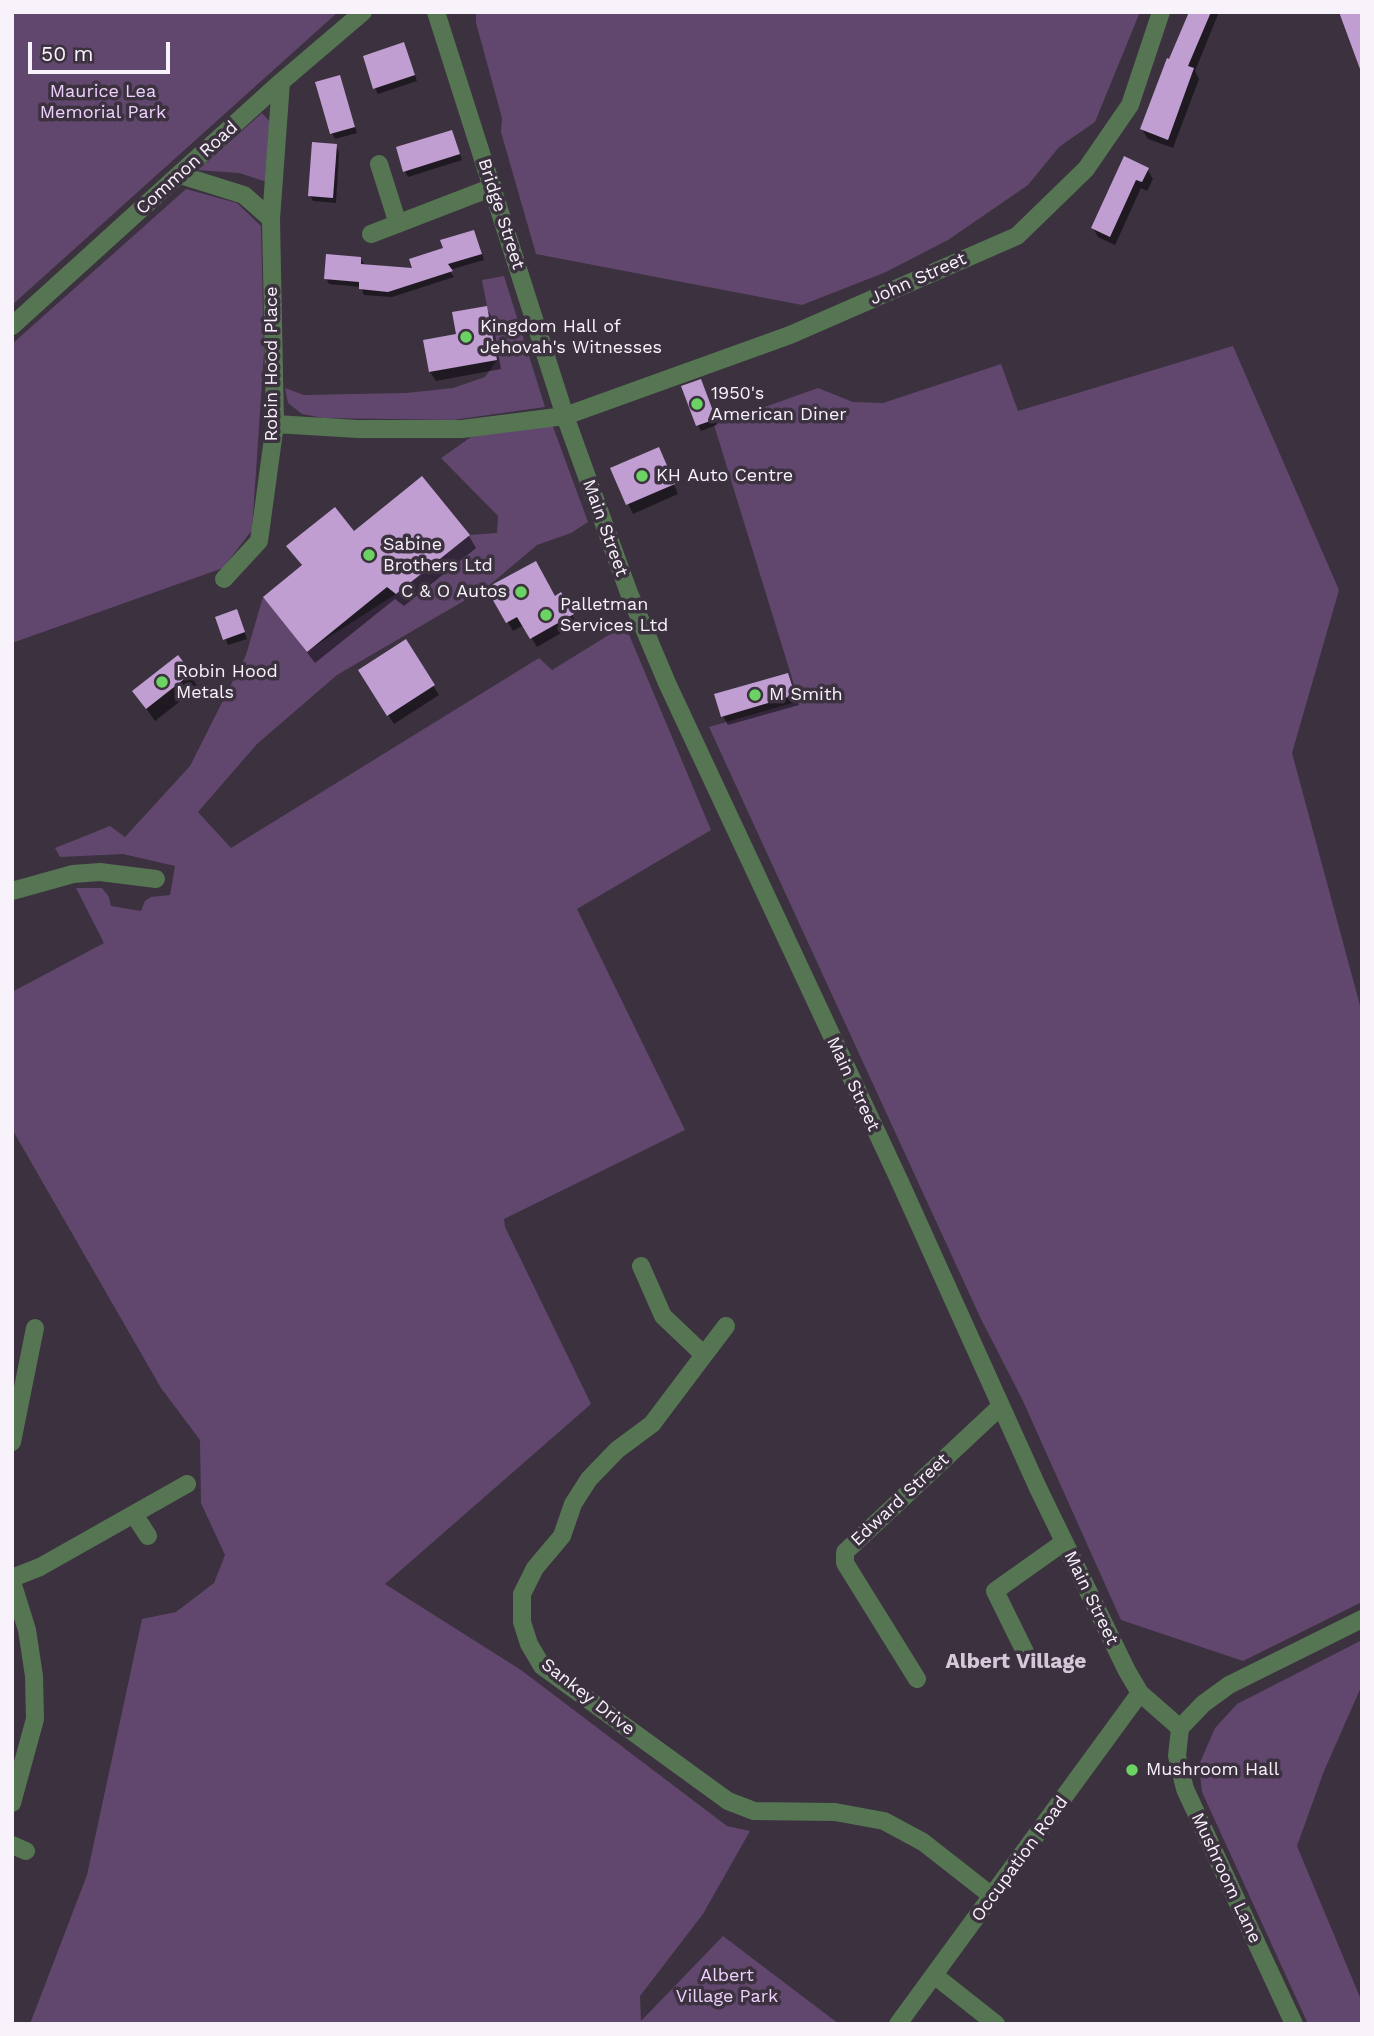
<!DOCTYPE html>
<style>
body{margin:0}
#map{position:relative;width:1374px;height:2036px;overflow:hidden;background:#3b313f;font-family:"Work Sans",sans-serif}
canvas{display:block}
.frame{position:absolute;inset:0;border:14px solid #f8f2fb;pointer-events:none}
.scale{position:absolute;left:28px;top:42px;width:142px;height:32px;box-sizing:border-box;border:4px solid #f8f2fb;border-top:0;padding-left:9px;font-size:21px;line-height:24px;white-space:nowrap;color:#f8f2fb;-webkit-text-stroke:5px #3b313f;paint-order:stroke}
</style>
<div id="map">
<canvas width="1374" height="2036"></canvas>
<div class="frame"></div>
<div class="scale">50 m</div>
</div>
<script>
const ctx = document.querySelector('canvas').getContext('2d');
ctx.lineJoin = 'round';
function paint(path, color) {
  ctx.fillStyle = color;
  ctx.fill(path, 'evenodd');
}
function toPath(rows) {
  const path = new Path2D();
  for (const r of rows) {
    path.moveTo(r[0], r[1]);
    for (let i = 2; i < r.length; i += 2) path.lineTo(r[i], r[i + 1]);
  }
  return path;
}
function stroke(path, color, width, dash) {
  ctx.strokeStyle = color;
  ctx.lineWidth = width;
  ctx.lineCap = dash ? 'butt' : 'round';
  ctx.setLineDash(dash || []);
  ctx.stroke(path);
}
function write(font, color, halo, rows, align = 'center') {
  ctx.font = font + ' "Work Sans",sans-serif';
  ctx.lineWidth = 7;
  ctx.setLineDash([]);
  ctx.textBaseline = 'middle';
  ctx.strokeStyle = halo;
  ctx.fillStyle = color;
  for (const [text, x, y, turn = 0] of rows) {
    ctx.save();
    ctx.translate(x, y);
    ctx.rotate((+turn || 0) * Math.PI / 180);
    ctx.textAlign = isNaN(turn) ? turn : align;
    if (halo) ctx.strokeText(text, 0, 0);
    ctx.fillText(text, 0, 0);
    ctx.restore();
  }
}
const green = toPath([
 [12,12,338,12,12,305],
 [476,12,1140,12,1095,122,1059,147,1028,185,948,240,886,272,802,305,536,254,501,132,502,118,476,23],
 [262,113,272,124,267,182,239,173,198,170],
 [186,189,237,203,261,226,264,353,252,530,223,568,12,643,12,344],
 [504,276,545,407,453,420,323,418,302,414,288,403,285,388,304,395,406,393,453,388,485,377,497,360,482,280],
 [1233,346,1339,590,1292,753,1362,1013,1362,1602,1243,1661,1121,1620,1023,1401,980,1317,709,727,799,701,714,425,818,388,853,402,883,403,1001,364,1018,411],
 [552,424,588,522,571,533,537,545,486,588,337,675,257,744,198,812,231,848,539,658,552,670,625,625,711,830,577,909,685,1130,504,1219,505,1227,591,1404,385,1584,521,1670,727,1826,750,1831,703,1914,640,1996,641,2021,723,1936,839,2024,30,2024,87,1875,142,1619,176,1612,214,1583,225,1555,201,1503,200,1440,161,1388,12,1129,12,992,104,943,76,888,102,888,109,897,111,906,141,911,145,901,151,897,170,895,175,866,123,854,60,857,55,848,110,826,125,837,190,766,246,655,263,597,307,651,396,594,470,535,497,533,498,516,441,458,474,435],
 [1362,1640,1362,1685,1324,1771,1297,1846,1362,2002,1362,2024,1308,2024,1202,1792,1199,1765,1215,1728,1237,1704]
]);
const shadow = toPath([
 [1191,12,1219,12,1195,71,1199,79,1173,148,1148,139,1142,129],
 [406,50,417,81,378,94,375,88],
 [342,83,357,133,335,139,332,133],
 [452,132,462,160,408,177,405,171],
 [336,146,339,152,336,203,313,201,310,195],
 [1125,159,1147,169,1153,179,1147,191,1141,188,1115,245,1098,237,1093,228],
 [477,238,484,260,449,270,454,277,392,297,364,295,361,287,329,284,326,278,360,258,364,264,414,270],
 [486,308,492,317,501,369,436,381,430,372,458,335],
 [703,387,717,425,701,431,698,425],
 [663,459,678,494,633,514,612,469],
 [354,533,469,536,476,548,404,606,395,599,315,663,265,597,303,567,289,546],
 [489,589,555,598,561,595,577,624,537,647,524,625,513,631],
 [239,617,247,639,228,645,217,618],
 [405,642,439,695,394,724,365,680],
 [178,657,198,687,155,721,134,691],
 [787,675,799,705,728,725,723,716]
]);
const building = toPath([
 [1189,12,1211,12,1188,66,1194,68,1168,140,1140,129,1167,58,1169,59],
 [1339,12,1362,12,1362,69,1360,69],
 [404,42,415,75,373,89,363,56],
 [340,75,355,127,330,134,315,82],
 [452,130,460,154,403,172,396,147],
 [312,142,337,144,333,198,308,196],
 [1124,156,1149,168,1142,182,1136,180,1110,237,1091,228],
 [474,230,482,254,448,264,453,271,388,292,359,289,359,282,324,279,326,254,361,257,361,264,412,268,409,259,443,248,440,240],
 [487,306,497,360,429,372,423,340,456,334,452,312],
 [701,379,716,419,696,426,681,386],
 [659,447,675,484,626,505,610,468],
 [422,476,470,535,396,594,387,587,307,652,263,597,302,565,286,546,335,507,354,531],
 [536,561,555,596,561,592,574,614,530,639,517,617,506,623,486,588],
 [237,609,245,632,223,640,215,617],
 [406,639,435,685,387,716,358,670],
 [178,655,192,673,146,709,132,691],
 [788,673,795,695,721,717,714,694]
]);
const minor = toPath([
 [436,12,565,416,629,593,667,683,900,1182,1038,1488,1127,1671,1140,1693,1180,1728],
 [379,164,398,224],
 [180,175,244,195,271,219],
 [371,234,493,187],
 [12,326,281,82,363,12],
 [275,424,358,429,462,429,565,416,790,335,1017,236,1086,169,1130,105,1161,12],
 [224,579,259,541,275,424,271,219,281,82],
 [12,891,73,874,100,872,156,879],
 [641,1266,663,1316,704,1355,652,1424,617,1450,589,1479,573,1504,562,1536,535,1568,522,1594,522,1622,529,1644,542,1666,728,1801,754,1811,835,1812,884,1821,923,1842,992,1896],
 [704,1355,726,1326],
 [12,1442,35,1328],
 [135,1516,148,1536],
 [12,1578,40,1567,187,1484],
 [12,1582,27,1630,34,1676,35,1719,12,1803],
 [1029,1660,995,1591,1064,1542],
 [917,1679,845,1563,845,1552,1001,1406],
 [1180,1728,1177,1756,1185,1789,1294,2024],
 [1180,1728,1203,1704,1229,1685,1362,1619],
 [12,1845,26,1851],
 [934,1975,996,2024],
 [898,2024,1140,1693]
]);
const markers = [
 [466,337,7,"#6bd363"],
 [697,404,7,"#6bd363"],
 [642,476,7,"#6bd363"],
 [369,555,7,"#6bd363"],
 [521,592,7,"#6bd363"],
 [546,615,7,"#6bd363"],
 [162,682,7,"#6bd363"],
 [755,695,7,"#6bd363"],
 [1132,1770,7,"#6bd363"]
];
const parkNames = [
 ["Maurice Lea",103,92],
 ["Memorial Park",103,113],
 ["Albert",727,1976],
 ["Village Park",727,1997]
];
const streetNames = [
 ["Common Road",187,168,-42],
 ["Bridge Street",501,214,72],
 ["John Street",918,279,-24],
 ["Robin Hood Place",272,364,-90],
 ["Main Street",605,528,70],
 ["Main Street",853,1084,65],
 ["Edward Street",900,1500,-43],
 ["Main Street",1091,1598,64],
 ["Sankey Drive",588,1697,38],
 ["Occupation Road",1020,1859,-54],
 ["Mushroom Lane",1226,1878,65]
];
const poiNames = [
 ["Kingdom Hall of",480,327],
 ["Jehovah's Witnesses",480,348],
 ["1950's",711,394],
 ["American Diner",711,415],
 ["KH Auto Centre",656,476],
 ["Sabine",383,545],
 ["Brothers Ltd",383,566],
 ["C & O Autos",507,592,"right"],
 ["Palletman",560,605],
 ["Services Ltd",560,626],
 ["Robin Hood",176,672],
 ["Metals",176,693],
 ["M Smith",769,695],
 ["Mushroom Hall",1146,1770]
];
const quarterNames = [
 ["Albert Village",1016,1662]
];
paint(green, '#61476d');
paint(shadow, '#0007');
paint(building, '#c19ed2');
stroke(minor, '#567553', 18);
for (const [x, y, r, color] of markers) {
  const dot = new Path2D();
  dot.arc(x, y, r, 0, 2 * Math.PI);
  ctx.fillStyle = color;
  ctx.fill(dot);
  stroke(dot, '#3b313f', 2.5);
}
write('18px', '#efd1fd', '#3b313f', parkNames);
write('18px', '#f8f2fb', '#3b313f', streetNames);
write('18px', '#f8f2fb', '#3b313f', poiNames, 'left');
write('bold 21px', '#d4c8d9', '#3b313f', quarterNames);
</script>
